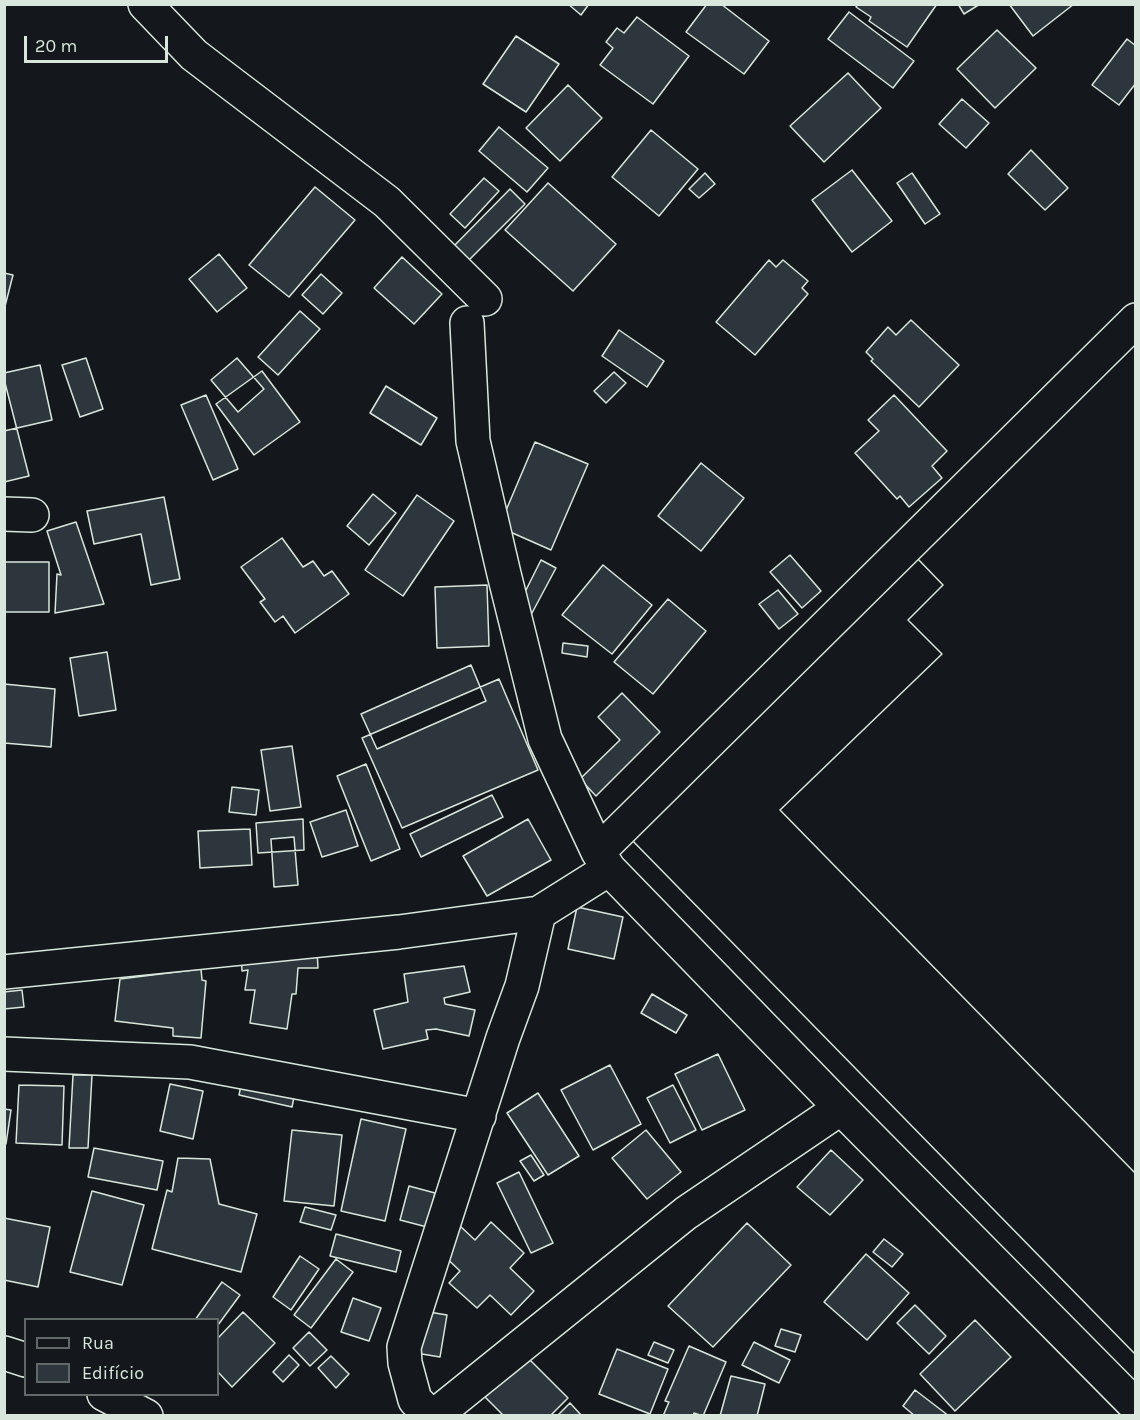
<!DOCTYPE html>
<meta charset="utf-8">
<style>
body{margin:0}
#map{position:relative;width:1140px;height:1420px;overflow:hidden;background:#14181c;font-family:Karla,sans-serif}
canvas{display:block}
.frame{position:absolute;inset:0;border:6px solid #d8e6dc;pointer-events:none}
.legend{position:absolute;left:24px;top:1318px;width:195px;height:78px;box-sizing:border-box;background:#14181c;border:2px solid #626a69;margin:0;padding:8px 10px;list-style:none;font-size:18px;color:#d8e6dc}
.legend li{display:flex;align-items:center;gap:12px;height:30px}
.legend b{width:30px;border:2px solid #626a69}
.scale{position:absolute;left:24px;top:36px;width:144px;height:27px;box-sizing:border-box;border:3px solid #d8e6dc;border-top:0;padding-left:8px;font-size:18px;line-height:21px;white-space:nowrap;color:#d8e6dc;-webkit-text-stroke:4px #14181c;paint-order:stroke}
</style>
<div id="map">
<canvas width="1140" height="1420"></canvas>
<div class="frame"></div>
<ul class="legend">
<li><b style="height:8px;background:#14181c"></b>Rua</li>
<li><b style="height:16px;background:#2c363c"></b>Edifício</li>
</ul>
<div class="scale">20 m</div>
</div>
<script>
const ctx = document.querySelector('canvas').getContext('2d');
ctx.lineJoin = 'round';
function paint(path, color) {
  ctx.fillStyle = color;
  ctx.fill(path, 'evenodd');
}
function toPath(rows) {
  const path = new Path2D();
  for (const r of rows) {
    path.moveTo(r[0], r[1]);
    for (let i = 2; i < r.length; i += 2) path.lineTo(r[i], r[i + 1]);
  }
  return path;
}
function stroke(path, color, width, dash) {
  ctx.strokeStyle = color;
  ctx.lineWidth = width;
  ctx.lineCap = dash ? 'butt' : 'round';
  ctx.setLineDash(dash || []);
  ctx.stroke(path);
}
const building = toPath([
 [568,4,589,4,581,15,568,4],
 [707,4,721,4,769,41,744,74,686,32,707,4],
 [858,4,937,4,907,47,869,21,871,17,856,7,858,4],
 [958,4,980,4,964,14,958,4],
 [1009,4,1074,4,1033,36,1009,4],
 [849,12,914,61,893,88,828,39,849,12],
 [637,17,689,56,653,104,600,65,613,48,606,42,617,28,624,33,637,17],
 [997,30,1036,68,995,108,957,69,997,30],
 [516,36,559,64,526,112,483,84,516,36],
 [1127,39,1136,46,1136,83,1119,105,1092,85,1127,39],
 [848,73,881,108,824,162,790,126,848,73],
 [568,85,602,118,560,161,526,128,568,85],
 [962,99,989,123,966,148,939,124,962,99],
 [499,127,548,168,527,192,479,151,499,127],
 [651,130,698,169,659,216,612,177,651,130],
 [1031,150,1068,188,1045,210,1008,174,1031,150],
 [852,170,892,221,852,252,812,200,852,170],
 [705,173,715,184,699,198,689,189,705,173],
 [912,173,940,214,925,224,897,183,912,173],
 [484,178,499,191,465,228,450,214,484,178],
 [548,183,616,244,573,291,505,230,548,183],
 [315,187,355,220,289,297,249,265,315,187],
 [510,189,525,204,466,263,451,249,510,189],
 [219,254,247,288,217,312,189,279,219,254],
 [402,257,442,294,414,324,374,288,402,257],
 [769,260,776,267,783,260,808,281,802,288,808,294,755,355,716,322,769,260],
 [4,273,13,275,4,310,4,273],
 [321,274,342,293,323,314,302,295,321,274],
 [300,311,320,329,278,375,258,357,300,311],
 [911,320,959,365,919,407,871,361,873,359,866,352,888,327,896,335,911,320],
 [619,330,664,361,647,387,602,356,619,330],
 [86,358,103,409,80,417,62,365,86,358],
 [237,358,264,389,238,412,211,380,237,358],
 [40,365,52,420,4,431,4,373,40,365],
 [262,371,300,422,254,455,216,404,262,371],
 [614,372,626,383,606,403,594,391,614,372],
 [4,379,29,476,4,482,4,379],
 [386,386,437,418,421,445,370,413,386,386],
 [206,395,238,469,213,480,181,405,206,395],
 [894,395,947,451,932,466,942,478,909,507,900,496,897,499,855,453,879,431,868,420,894,395],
 [535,442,588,464,551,550,499,527,535,442],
 [701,463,744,498,701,551,658,516,701,463],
 [373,494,396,513,369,545,347,526,373,494],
 [417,495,454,521,403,596,365,570,417,495],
 [164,497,180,579,151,585,141,534,94,544,87,511,164,497],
 [76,522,104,604,55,613,57,574,61,575,47,531,76,522],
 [282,538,303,567,313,561,324,576,332,571,349,594,295,633,283,616,275,622,260,602,265,599,241,567,282,538],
 [790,555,821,591,802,608,770,572,790,555],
 [915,556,943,585,908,620,942,654,780,810,1136,1174,1136,1355,627,835,915,556],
 [915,556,943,585,908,620,942,654,780,810,1136,1174,1136,1355,627,835,915,556],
 [541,560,556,568,532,613,518,606,541,560],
 [4,562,49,562,49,612,4,612,4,562],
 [603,565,652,605,612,654,562,615,603,565],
 [487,585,489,646,437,648,435,587,487,585],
 [778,590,798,614,779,629,759,604,778,590],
 [668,599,706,631,653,694,614,662,668,599],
 [563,643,588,646,587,657,562,653,563,643],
 [107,652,116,710,79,716,70,658,107,652],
 [471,665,486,701,377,749,361,714,471,665],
 [499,679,538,770,402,828,362,738,499,679],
 [4,684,55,689,51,747,4,743,4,684],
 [622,693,660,732,596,796,580,779,620,740,598,717,622,693],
 [292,746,301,807,270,811,261,750,292,746],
 [366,764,400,849,371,861,337,776,366,764],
 [232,787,259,790,256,815,229,812,232,787],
 [492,795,503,817,421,857,410,834,492,795],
 [346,810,358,846,322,857,310,822,346,810],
 [303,819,304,850,258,853,256,823,303,819],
 [528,819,551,860,487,896,463,856,528,819],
 [250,829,252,865,200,868,198,831,250,829],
 [294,837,298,885,274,887,271,839,294,837],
 [577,907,623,917,614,959,568,949,577,907],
 [317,950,318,968,298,968,296,994,292,994,287,1029,250,1023,255,990,245,990,248,970,242,971,241,952,317,950],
 [464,966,470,992,444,998,445,1004,475,1010,469,1036,436,1029,426,1030,428,1039,383,1049,374,1010,408,1002,404,974,464,966],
 [201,969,202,980,206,981,201,1038,173,1036,173,1028,115,1021,120,979,201,969],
 [22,990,24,1007,4,1009,4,992,22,990],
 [652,994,687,1015,676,1033,641,1013,652,994],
 [718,1054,745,1110,702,1130,675,1074,718,1054],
 [610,1065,641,1124,593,1150,561,1090,610,1065],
 [73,1075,92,1075,88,1148,69,1148,73,1075],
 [243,1076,296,1087,292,1107,239,1095,243,1076],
 [170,1084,203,1091,193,1139,160,1131,170,1084],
 [19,1085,64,1086,62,1145,16,1143,19,1085],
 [673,1085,696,1130,670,1143,647,1098,673,1085],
 [538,1093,579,1156,548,1175,507,1113,538,1093],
 [4,1109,11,1110,6,1144,4,1144,4,1109],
 [361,1119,406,1129,385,1221,341,1211,361,1119],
 [292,1130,342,1135,334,1206,284,1201,292,1130],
 [646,1130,681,1172,647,1199,612,1158,646,1130],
 [94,1148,163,1161,157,1190,88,1177,94,1148],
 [831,1150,863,1180,830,1215,797,1187,831,1150],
 [531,1155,544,1175,534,1181,520,1161,531,1155],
 [178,1158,210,1159,219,1204,257,1214,241,1272,152,1249,167,1190,172,1192,178,1158],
 [519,1172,553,1243,531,1253,497,1183,519,1172],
 [409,1186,435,1193,427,1227,400,1220,409,1186],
 [92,1191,144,1205,122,1285,70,1272,92,1191],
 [305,1207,336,1215,331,1230,300,1222,305,1207],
 [4,1218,50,1227,38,1287,4,1280,4,1218],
 [491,1222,524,1253,510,1268,534,1291,511,1315,490,1295,477,1308,449,1283,460,1271,437,1249,460,1226,475,1240,491,1222],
 [747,1223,791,1265,713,1347,668,1306,747,1223],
 [336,1234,401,1251,396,1272,330,1256,336,1234],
 [884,1239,903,1254,892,1267,873,1252,884,1239],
 [866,1254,909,1293,867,1340,824,1302,866,1254],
 [300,1256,319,1269,291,1310,273,1297,300,1256],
 [336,1259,353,1272,311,1328,294,1315,336,1259],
 [222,1282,240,1295,218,1325,218,1320,195,1320,222,1282],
 [353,1298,381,1308,369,1341,341,1332,353,1298],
 [915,1305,946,1336,929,1354,897,1323,915,1305],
 [423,1311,447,1315,440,1357,416,1353,423,1311],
 [243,1312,275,1343,232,1387,218,1372,218,1338,243,1312],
 [975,1320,1011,1357,955,1411,920,1374,975,1320],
 [781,1329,801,1335,795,1352,775,1346,781,1329],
 [309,1332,327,1350,310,1366,293,1348,309,1332],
 [654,1342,674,1350,668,1363,648,1355,654,1342],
 [754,1342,790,1360,779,1383,742,1365,754,1342],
 [689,1346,726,1362,703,1416,694,1413,693,1416,663,1416,669,1402,665,1401,689,1346],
 [617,1349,668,1369,650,1414,599,1394,617,1349],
 [289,1355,299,1365,283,1382,273,1372,289,1355],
 [331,1356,349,1374,336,1388,318,1368,331,1356],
 [526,1356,568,1398,550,1416,504,1416,485,1397,526,1356],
 [731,1376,765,1384,757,1416,720,1416,731,1376],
 [915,1390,949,1416,915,1416,903,1406,915,1390],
 [570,1403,582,1416,557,1416,570,1403]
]);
const minor = toPath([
 [145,4,194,55,387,202,485,299],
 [1136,320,598,852,609,869,841,1108,1136,1406],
 [467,323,473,441,504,574,545,739,598,852],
 [4,514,32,515],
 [4,972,399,932,539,913,609,869],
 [4,1054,190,1062,479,1116],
 [4,1353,26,1360],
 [104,1394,146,1416],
 [431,1416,415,1400,405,1363,404,1347,503,1038,522,986,539,913],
 [434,1416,686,1213,841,1108]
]);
paint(building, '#2c363c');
stroke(building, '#d8e6dc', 1.5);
stroke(minor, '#d8e6dc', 36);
stroke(minor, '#14181c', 33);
</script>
